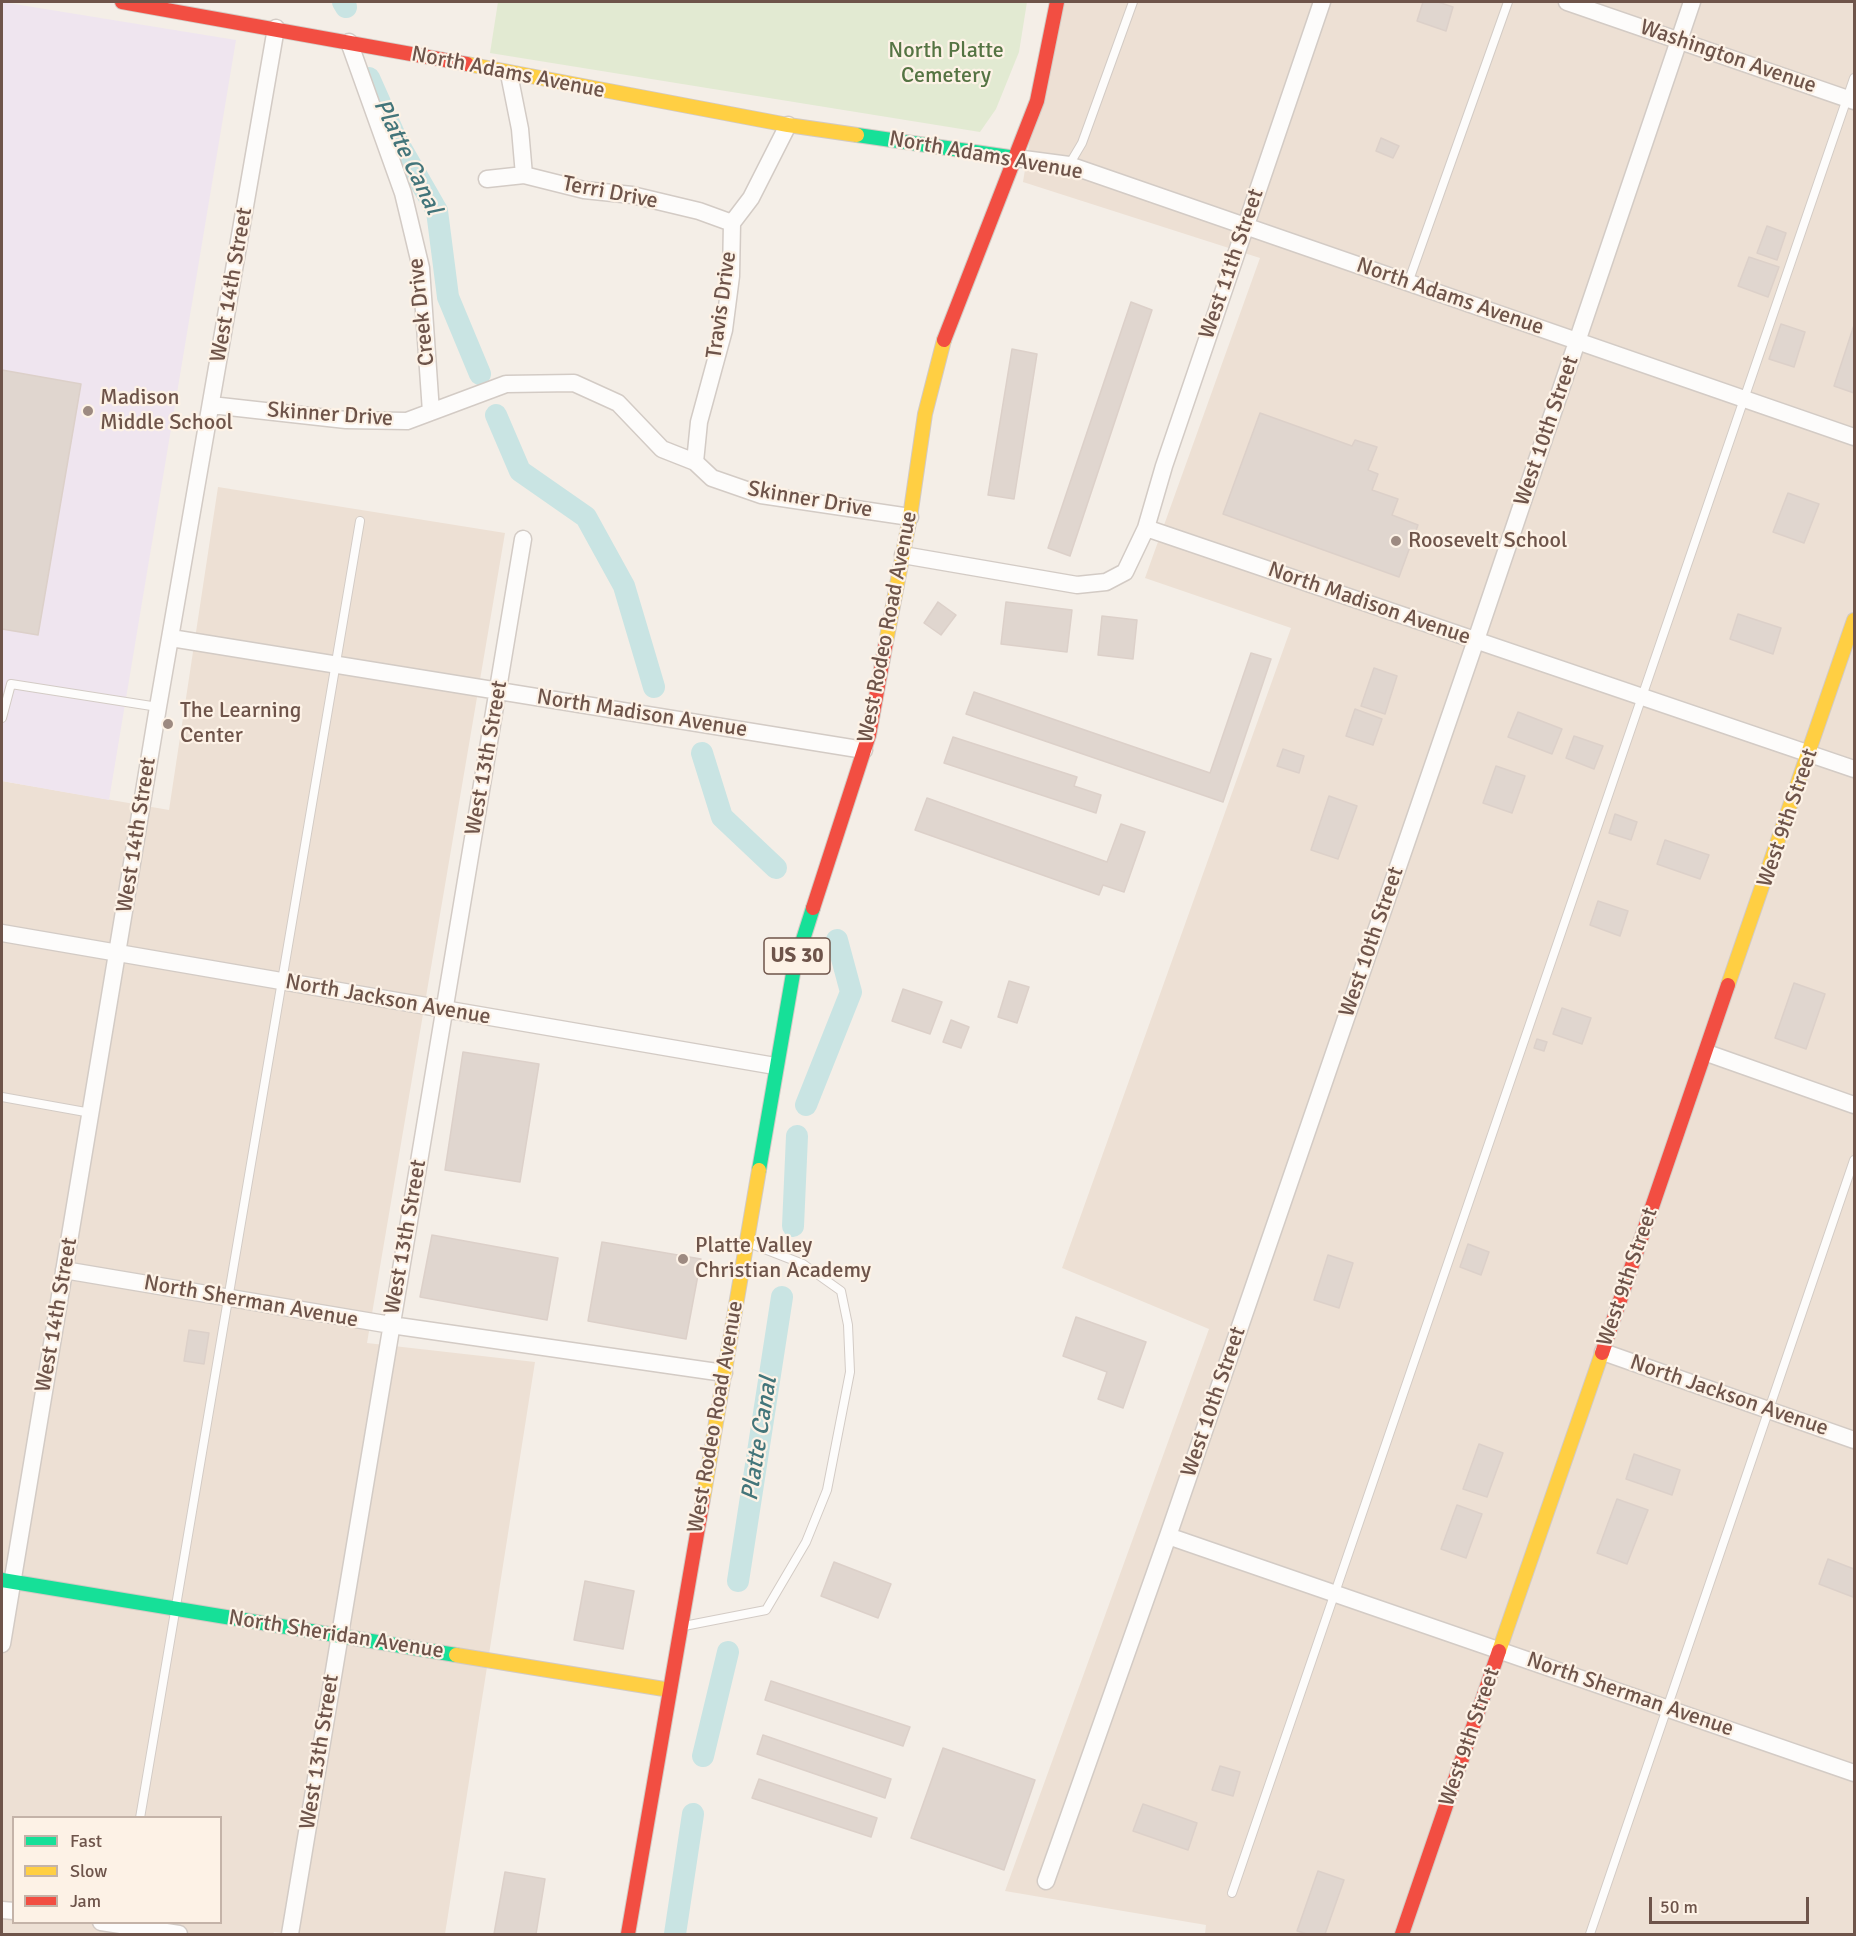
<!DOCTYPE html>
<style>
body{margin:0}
#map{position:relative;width:1856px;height:1936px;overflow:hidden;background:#f4eee7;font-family:Signika,sans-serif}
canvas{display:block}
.frame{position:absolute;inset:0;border:3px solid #6e544a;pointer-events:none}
.legend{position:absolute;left:12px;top:1816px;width:210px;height:108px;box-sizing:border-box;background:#fdf2e6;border:2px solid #c4b3a8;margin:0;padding:8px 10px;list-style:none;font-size:18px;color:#6e544a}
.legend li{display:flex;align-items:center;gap:12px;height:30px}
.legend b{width:30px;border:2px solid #c4b3a8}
.scale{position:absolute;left:1649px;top:1897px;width:160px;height:27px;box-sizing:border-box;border:3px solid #6e544a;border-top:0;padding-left:8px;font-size:18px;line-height:21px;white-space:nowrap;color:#6e544a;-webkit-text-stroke:4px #fdf2e6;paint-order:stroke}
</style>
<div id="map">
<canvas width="1856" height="1936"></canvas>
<div class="frame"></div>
<ul class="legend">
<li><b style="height:8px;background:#16e098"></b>Fast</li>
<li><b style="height:8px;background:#ffcf43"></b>Slow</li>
<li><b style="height:8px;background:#f24e42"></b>Jam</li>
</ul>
<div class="scale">50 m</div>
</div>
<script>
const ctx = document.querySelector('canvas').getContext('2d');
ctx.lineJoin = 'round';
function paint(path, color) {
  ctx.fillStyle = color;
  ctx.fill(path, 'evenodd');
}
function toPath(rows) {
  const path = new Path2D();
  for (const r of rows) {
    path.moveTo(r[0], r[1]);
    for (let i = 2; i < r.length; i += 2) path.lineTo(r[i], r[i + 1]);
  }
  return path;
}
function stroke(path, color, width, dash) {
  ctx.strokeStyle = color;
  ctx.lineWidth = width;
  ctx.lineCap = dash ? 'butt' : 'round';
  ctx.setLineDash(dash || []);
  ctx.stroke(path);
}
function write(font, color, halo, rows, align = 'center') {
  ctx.font = font + ' Signika,sans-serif';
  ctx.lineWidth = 4.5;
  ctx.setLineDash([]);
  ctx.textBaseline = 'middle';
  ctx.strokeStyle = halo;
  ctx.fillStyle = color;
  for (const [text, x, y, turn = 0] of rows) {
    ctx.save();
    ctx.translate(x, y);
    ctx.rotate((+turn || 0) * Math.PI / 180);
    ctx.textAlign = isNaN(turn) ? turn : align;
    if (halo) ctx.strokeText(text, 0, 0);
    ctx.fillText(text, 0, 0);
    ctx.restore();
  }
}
const residential = toPath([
 [1052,2,1854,2,1854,1934,1205,1934,1206,1925,1005,1891,1209,1329,1062,1268,1291,628,1145,578,1260,258,1023,182],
 [218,487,505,533,367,1343,535,1362,445,1934,295,1934,274,1932,273,1934,2,1934,2,781,169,810],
 [14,1818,220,1818,220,1922,14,1922]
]);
const education = toPath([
 [2,2,236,40,109,800,2,781]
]);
const green = toPath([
 [498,2,1027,2,1019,52,996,109,980,132,490,53]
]);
const canal = toPath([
 [343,2,346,7],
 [369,78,398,143,437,211,448,297,480,374],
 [496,415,520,471,586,517,624,586,654,687],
 [702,753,722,817,776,868],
 [806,1105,851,992,837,940],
 [793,1226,797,1136],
 [738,1581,782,1297],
 [703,1756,728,1652],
 [675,1934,693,1814]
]);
const building = toPath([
 [1423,2,1438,2,1453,7,1446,31,1417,21,1423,2],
 [1381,138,1399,146,1393,158,1376,151,1381,138],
 [1767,226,1786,233,1777,260,1757,253,1767,226],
 [1749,257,1779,267,1768,297,1738,286,1749,257],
 [1131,302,1152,310,1070,556,1048,548,1131,302],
 [1781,324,1805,332,1794,367,1769,359,1781,324],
 [1854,325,1854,393,1834,386,1854,325],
 [1012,349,1037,354,1014,499,988,495,1012,349],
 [2,370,81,384,38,635,2,629,2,370],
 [1260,413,1352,446,1355,440,1377,447,1368,470,1378,474,1372,490,1398,499,1392,515,1418,525,1399,577,1223,514,1260,413],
 [1788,493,1819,504,1804,543,1773,532,1788,493],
 [938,602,956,615,941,635,924,623,938,602],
 [1006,602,1072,610,1067,652,1001,644,1006,602],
 [1738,614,1781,628,1773,654,1730,639,1738,614],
 [1102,616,1137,620,1133,659,1098,655,1102,616],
 [1251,653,1271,659,1223,802,966,714,974,692,1210,773,1251,653],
 [1374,668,1397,676,1385,714,1361,706,1374,668],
 [1355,709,1382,719,1373,745,1346,736,1355,709],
 [1518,712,1562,729,1552,754,1508,737,1518,712],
 [1574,736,1603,746,1594,769,1566,758,1574,736],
 [953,737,1077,777,1074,786,1101,795,1096,813,944,763,953,737],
 [1283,749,1304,756,1299,773,1277,766,1283,749],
 [1496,766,1525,776,1512,813,1483,803,1496,766],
 [1329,796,1357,806,1338,859,1311,850,1329,796],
 [927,798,1107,862,1121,824,1145,832,1124,892,1103,885,1099,895,915,830,927,798],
 [1615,814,1637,822,1631,840,1609,833,1615,814],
 [1665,840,1709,855,1700,879,1657,864,1665,840],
 [1598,901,1628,911,1620,936,1590,925,1598,901],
 [1009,981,1029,987,1017,1023,998,1017,1009,981],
 [1794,983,1825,994,1806,1049,1775,1038,1794,983],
 [903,989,942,1002,930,1034,892,1021,903,989],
 [1562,1008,1591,1018,1582,1044,1553,1034,1562,1008],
 [951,1020,969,1027,961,1048,943,1042,951,1020],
 [1537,1039,1547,1042,1544,1051,1534,1048,1537,1039],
 [463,1052,539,1064,520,1182,445,1170,463,1052],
 [432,1235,558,1258,547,1320,420,1297,432,1235],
 [602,1242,701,1259,686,1339,588,1321,602,1242],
 [1468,1244,1489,1252,1481,1275,1460,1267,1468,1244],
 [1328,1255,1353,1263,1339,1308,1314,1300,1328,1255],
 [1076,1317,1146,1342,1123,1408,1098,1399,1107,1372,1063,1356,1076,1317],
 [189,1330,209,1333,204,1364,184,1361,189,1330],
 [1479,1444,1503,1453,1487,1497,1463,1489,1479,1444],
 [1634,1454,1680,1470,1672,1495,1626,1479,1634,1454],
 [1617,1499,1648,1510,1627,1564,1597,1553,1617,1499],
 [1457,1505,1482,1514,1466,1558,1441,1549,1457,1505],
 [1828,1559,1854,1569,1853,1597,1819,1584,1828,1559],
 [834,1562,891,1584,878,1618,821,1596,834,1562],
 [585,1581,634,1591,623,1649,574,1640,585,1581],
 [771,1681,910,1727,903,1746,765,1700,771,1681],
 [763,1735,891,1779,885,1798,757,1754,763,1735],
 [943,1748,1035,1780,1004,1870,911,1838,943,1748],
 [1220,1766,1240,1772,1233,1796,1212,1790,1220,1766],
 [759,1779,877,1818,871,1837,752,1798,759,1779],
 [1143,1804,1197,1823,1188,1850,1133,1831,1143,1804],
 [1318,1871,1344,1880,1325,1934,1307,1934,1297,1931,1318,1871],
 [505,1872,545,1879,536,1934,494,1934,505,1872]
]);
const lane = toPath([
 [1069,165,1082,143,1133,2],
 [1408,283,1508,2],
 [2,718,11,684,158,707],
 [2,1097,91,1113],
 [684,1626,766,1610,806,1542,827,1490,850,1372,848,1325,841,1291,803,1264,749,1243],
 [140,1818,360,521],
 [1232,1893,1854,78],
 [1590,1934,1854,1160]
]);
const street = toPath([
 [1567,2,1854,101],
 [349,42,403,193,421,268,431,412],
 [509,74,520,129,524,175],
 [1016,158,1069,165,1854,437],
 [487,179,524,175,584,190,632,195,699,211,732,223],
 [211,405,346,420,407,421,506,384,574,383,618,403,662,449,695,462,712,478,761,495,910,517],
 [695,462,699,422,724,330,731,276,732,223,751,198,788,125],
 [1146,528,1164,466,1322,2],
 [903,555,1077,585,1106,582,1125,572,1146,528,1854,769],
 [171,638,864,750],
 [2,933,775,1066],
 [1707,1053,1854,1105],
 [64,1270,391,1325,724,1373],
 [1603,1352,1854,1440],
 [1168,1536,1854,1773],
 [2,1644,158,707,276,28],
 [1046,1881,1168,1536,1476,640,1692,2],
 [2,1910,14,1911],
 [101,1922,179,1934],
 [290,1934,523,539]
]);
const fast = toPath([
 [857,135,1016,158],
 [759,1170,794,968,813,908],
 [2,1580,456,1655]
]);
const slow = toPath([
 [467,64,788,125,857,135],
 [886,642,910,517,925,414,944,340],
 [1728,985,1854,620],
 [703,1499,759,1170],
 [1499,1651,1602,1353],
 [456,1655,670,1690]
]);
const jam = toPath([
 [122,2,467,64],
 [944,340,1037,101,1057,2],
 [813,908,869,735,886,642],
 [1602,1353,1728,985],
 [628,1934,703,1499],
 [1402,1934,1499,1651]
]);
const markers = [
 [88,411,6,"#9d8a81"],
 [1396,541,6,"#9d8a81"],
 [168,724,6,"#9d8a81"],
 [683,1259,6,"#9d8a81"]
];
const shields = [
 [797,956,66]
];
const shieldNames = [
 ["US 30",797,956]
];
const parkNames = [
 ["North Platte",946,51],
 ["Cemetery",946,76]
];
const streetNames = [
 ["Washington Avenue",1728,57,19],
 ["North Adams Avenue",508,73,11],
 ["North Adams Avenue",986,156,10],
 ["Terri Drive",610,193,11],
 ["West 11th Street",1232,264,-71],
 ["West 14th Street",232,285,-80],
 ["North Adams Avenue",1450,297,19],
 ["Travis Drive",722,305,-82],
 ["Creek Drive",422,312,-96],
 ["Skinner Drive",330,415,4],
 ["West 10th Street",1547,431,-71],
 ["Skinner Drive",810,500,10],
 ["North Madison Avenue",1369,604,19],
 ["West Rodeo Road Avenue",888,627,-79],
 ["North Madison Avenue",642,714,9],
 ["West 13th Street",487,758,-80],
 ["West 9th Street",1788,818,-71],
 ["West 14th Street",137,835,-81],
 ["West 10th Street",1372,942,-71],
 ["North Jackson Avenue",388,1000,10],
 ["West 13th Street",406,1237,-80],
 ["West 9th Street",1628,1277,-71],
 ["North Sherman Avenue",251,1302,10],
 ["West 14th Street",57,1315,-80],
 ["North Jackson Avenue",1729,1396,19],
 ["West 10th Street",1214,1402,-71],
 ["West Rodeo Road Avenue",716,1417,-80],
 ["North Sheridan Avenue",336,1635,9],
 ["North Sherman Avenue",1630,1695,19],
 ["West 9th Street",1470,1737,-71],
 ["West 13th Street",320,1752,-81]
];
const poiNames = [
 ["Madison",100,398],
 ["Middle School",100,423],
 ["Roosevelt School",1408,541],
 ["The Learning",180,711],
 ["Center",180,736],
 ["Platte Valley",695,1246],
 ["Christian Academy",695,1271]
];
const waterNames = [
 ["Platte Canal",407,157,64],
 ["Platte Canal",760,1439,-81]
];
paint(residential, '#ede0d4');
paint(education, '#efe5ef');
paint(green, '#e2ead2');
stroke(canal, '#c9e4e3', 22);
paint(building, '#e0d6cf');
stroke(building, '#dcd0c9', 1.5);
stroke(lane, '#d3cbc5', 10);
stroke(street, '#d3cbc5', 19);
stroke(fast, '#d2cac4', 16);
stroke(slow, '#d2cac4', 16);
stroke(jam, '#d2cac4', 16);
stroke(lane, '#fdfcfb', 8);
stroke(street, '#fdfcfb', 16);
stroke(fast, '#16e098', 14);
stroke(slow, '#ffcf43', 14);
stroke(jam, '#f24e42', 14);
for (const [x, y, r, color] of markers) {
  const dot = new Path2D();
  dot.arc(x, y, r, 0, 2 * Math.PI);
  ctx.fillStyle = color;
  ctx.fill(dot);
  stroke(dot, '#fdf2e6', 2);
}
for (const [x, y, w] of shields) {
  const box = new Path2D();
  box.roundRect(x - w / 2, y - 18, w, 36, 4.5);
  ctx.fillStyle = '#fdf2e6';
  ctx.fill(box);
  stroke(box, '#6e544a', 1.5);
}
write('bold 21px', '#6e544a', null, shieldNames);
write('22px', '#557443', '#fdf2e6', parkNames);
write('22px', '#6e544a', '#fdf2e6', streetNames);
write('22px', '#6e544a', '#fdf2e6', poiNames, 'left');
write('italic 24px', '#43757a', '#fdf2e6', waterNames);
</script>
